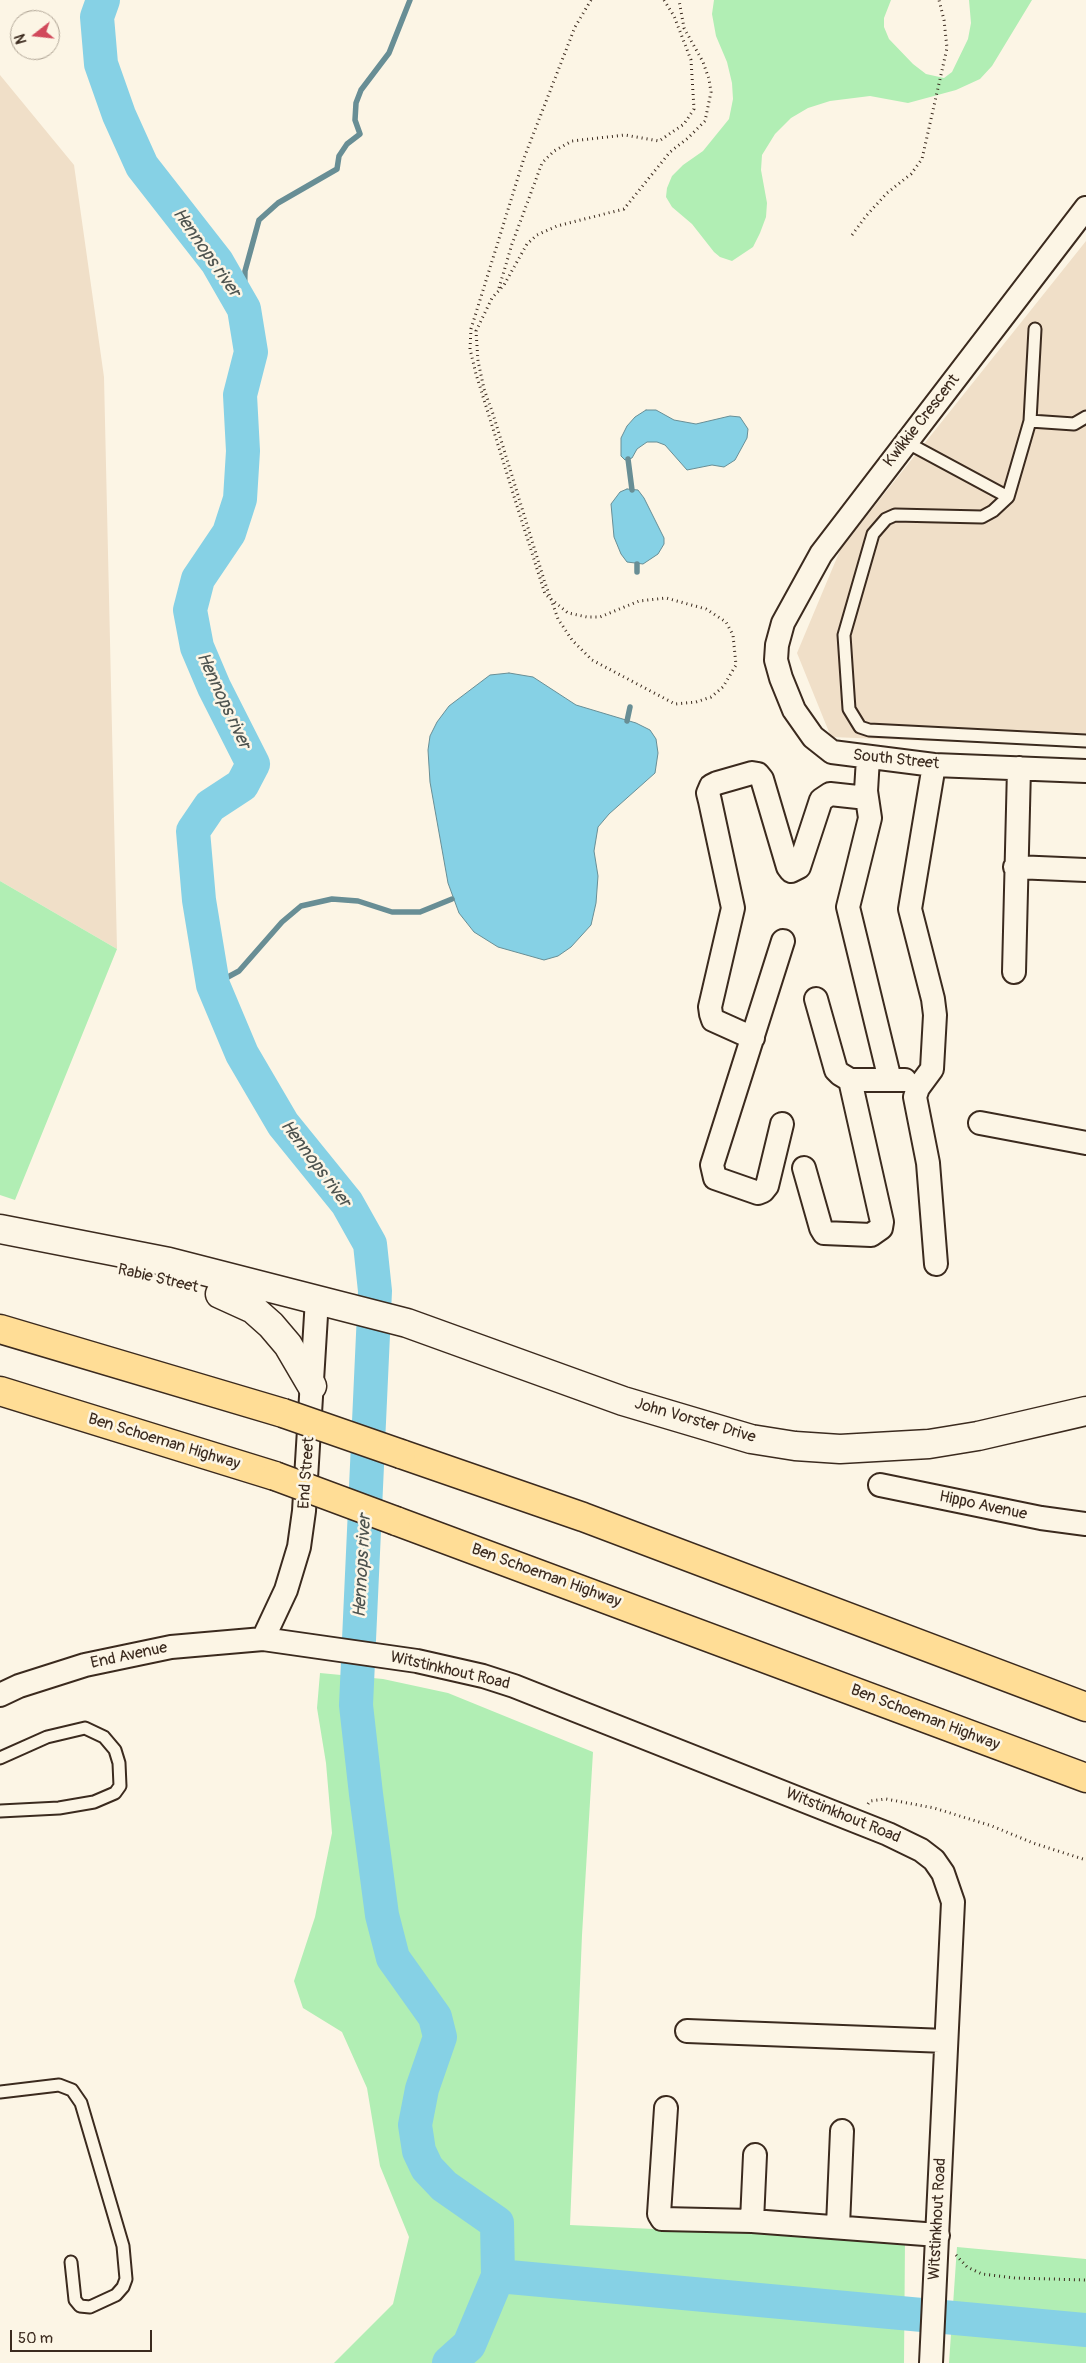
<!DOCTYPE html>
<style>
body{margin:0}
#map{position:relative;width:1086px;height:2363px;overflow:hidden;background:#fcf5e5;font-family:Pangolin,sans-serif}
canvas{display:block}
.north{position:absolute;left:10px;top:10px;width:50px;height:50px;box-sizing:border-box;background:#fcf5e5;border:1px solid #afa495;border-radius:50%;rotate:254deg;font-size:14px;font-weight:700;line-height:20px;text-align:center;color:#3b2a1e}
.north::after{content:'';display:block;margin:auto;width:18px;height:22px;background:#d1495b;clip-path:polygon(50% 0,100% 100%,50% 72%,0 100%)}
.scale{position:absolute;left:10px;top:2330px;width:142px;height:22px;box-sizing:border-box;border:2px solid #3b2a1e;border-top:0;padding-left:6px;font-size:15px;line-height:18px;white-space:nowrap;color:#3b2a1e;-webkit-text-stroke:4px #fcf5e5;paint-order:stroke}
</style>
<div id="map">
<canvas width="1086" height="2363"></canvas>
<div class="north">N</div>
<div class="scale">50 m</div>
</div>
<script>
const ctx = document.querySelector('canvas').getContext('2d');
ctx.lineJoin = 'round';
function paint(path, color) {
  ctx.fillStyle = color;
  ctx.fill(path, 'evenodd');
}
function toPath(rows) {
  const path = new Path2D();
  for (const r of rows) {
    path.moveTo(r[0], r[1]);
    for (let i = 2; i < r.length; i += 2) path.lineTo(r[i], r[i + 1]);
  }
  return path;
}
function stroke(path, color, width, dash) {
  ctx.strokeStyle = color;
  ctx.lineWidth = width;
  ctx.lineCap = dash ? 'butt' : 'round';
  ctx.setLineDash(dash || []);
  ctx.stroke(path);
}
function write(font, color, halo, rows, align = 'center') {
  ctx.font = font + ' Pangolin,sans-serif';
  ctx.lineWidth = 5;
  ctx.setLineDash([]);
  ctx.textBaseline = 'middle';
  ctx.strokeStyle = halo;
  ctx.fillStyle = color;
  for (const [text, x, y, turn = 0] of rows) {
    ctx.save();
    ctx.translate(x, y);
    ctx.rotate((+turn || 0) * Math.PI / 180);
    ctx.textAlign = isNaN(turn) ? turn : align;
    if (halo) ctx.strokeText(text, 0, 0);
    ctx.fillText(text, 0, 0);
    ctx.restore();
  }
}
const built = toPath([
 [0,75,74,165,104,377,117,949,0,881],
 [1086,241,1086,747,831,737,797,653,841,548]
]);
const green = toPath([
 [714,0,891,0,884,18,884,27,889,39,913,64,926,74,944,78,952,72,968,39,971,23,969,0,1032,0,992,66,980,79,956,90,908,103,870,96,830,101,808,108,791,118,775,134,762,155,761,170,767,203,766,217,760,233,753,247,732,261,720,257,714,252,692,224,672,207,666,197,667,188,672,176,683,165,703,151,729,119,733,99,732,83,727,62,716,36,712,14],
 [0,881,117,949,15,1200,0,1195],
 [320,1673,383,1679,448,1693,593,1752,582,1935,570,2225,905,2241,904,2363,334,2363,393,2304,409,2237,380,2166,367,2088,342,2032,303,2008,294,1981,315,1917,332,1833,326,1763,317,1708],
 [957,2247,1086,2259,1086,2363,949,2363]
]);
const water = toPath([
 [646,410,656,410,674,420,696,424,730,416,740,417,748,429,747,438,735,460,724,467,712,465,687,470,665,445,657,442,647,442,637,449,632,458,625,460,621,456,621,438,627,426,635,417,646,410],
 [627,489,638,490,644,498,664,538,664,544,658,554,643,564,627,562,621,554,614,537,611,504,620,492,627,489],
 [509,673,533,677,576,705,636,723,650,730,656,739,658,753,655,773,609,814,598,827,594,851,598,876,596,903,591,925,571,947,558,956,544,960,498,947,474,932,459,913,448,883,430,782,428,750,430,736,437,722,449,706,490,675,509,673]
]);
const stream = toPath([
 [244,309,245,271,259,220,278,203,337,169,339,156,347,144,360,134,355,120,356,103,361,90,389,53,410,0],
 [628,459,632,490],
 [637,564,637,572],
 [627,721,630,707],
 [213,985,239,971,282,922,301,906,332,899,358,901,392,912,420,912,452,899]
]);
const river = toPath([
 [103,0,97,17,101,64,119,115,142,166,217,262,244,309,251,352,240,395,243,451,240,499,229,533,198,579,190,610,197,647,214,687,253,764,242,785,210,806,193,831,199,900,213,985,242,1054,283,1124,347,1203,370,1244,375,1291,356,1705,366,1794,382,1915,393,1958,435,2017,440,2037,422,2089,415,2125,419,2151,427,2168,444,2186,497,2223,498,2276,469,2345,449,2363],
 [498,2276,1086,2330]
]);
const path = toPath([
 [591,0,575,27,524,158,471,329,470,349,476,374,517,506,545,594,551,599,568,613,587,617,600,617,639,601,666,598,706,609,726,622,733,635,736,665,723,687,711,697,696,702,675,704,592,660,572,640,558,619,551,599,545,583,493,414,484,389,478,361,476,331,492,298,504,285,527,244,537,235,557,226,624,209,670,152,688,138,705,121,711,92,709,79,703,62,684,28,679,0],
 [852,235,866,216,887,193,911,174,922,159,947,48,944,20,939,0],
 [499,288,512,244,542,163,554,151,572,141,625,135,659,141,684,124,694,109,691,60,674,16,664,0],
 [868,1804,870,1801,886,1799,934,1808,992,1826,1033,1843,1086,1860],
 [956,2255,967,2267,982,2274,1015,2278,1086,2280]
]);
const lane = toPath([
 [1035,329,1030,421,1008,497,993,511,982,517,895,515,886,519,873,534,844,635,849,709,860,727,869,730,1086,741],
 [1030,421,1074,424,1086,417],
 [906,442,1008,497],
 [0,1758,47,1737,85,1728,104,1737,115,1750,119,1763,120,1786,115,1793,94,1802,59,1808,0,1811],
 [0,2092,59,2085,72,2090,81,2103,123,2246,126,2279,123,2287,116,2295,90,2307,80,2306,75,2300,71,2262]
]);
const street = toPath([
 [1086,208,821,554,783,623,777,645,776,660,781,678,794,710,813,737,832,752,934,765,1086,771],
 [868,758,866,791,870,818,848,907,890,1080],
 [934,765,910,909,933,999,935,1015,932,1069,918,1088,915,1097,928,1163,936,1264],
 [1015,867,1086,870],
 [1014,972,1019,768],
 [816,999,836,1070,840,1074,850,1080,905,1080],
 [753,1038,713,1020,711,1014,710,1007,733,908,710,801,708,793,711,786,717,783,752,773,758,774,762,779,788,867,791,871,799,867,821,800,830,794,867,798],
 [980,1123,1086,1143],
 [782,1124,767,1186,763,1191,758,1193,715,1178,712,1165,783,941],
 [804,1168,821,1228,824,1233,871,1235,881,1228,882,1222,850,1080],
 [880,1485,1041,1518,1086,1524],
 [263,1639,286,1590,299,1547,304,1511,317,1299],
 [0,1695,19,1686,85,1665,171,1647,263,1639,417,1661,483,1676,514,1686,888,1834,921,1850,934,1860,943,1873,953,1902,931,2363],
 [687,2031,946,2041],
 [666,2108,659,2214,662,2219,752,2221,938,2235],
 [752,2221,755,2155],
 [838,2226,842,2131]
]);
const secondary = toPath([
 [0,1229,169,1262,407,1323,623,1401,751,1439,795,1446,840,1449,929,1444,978,1436,1086,1411],
 [220,1294,253,1309,271,1325,288,1345,312,1386]
]);
const highway = toPath([
 [0,1329,283,1413],
 [0,1391,275,1476],
 [401,1454,583,1517,1086,1707],
 [396,1521,1086,1778]
]);
const highwayBridge = toPath([
 [283,1413,401,1454],
 [275,1476,396,1521]
]);
const streetNames = [
 ["Kwikkie Crescent",922,421,-52],
 ["South Street",896,760,6],
 ["Rabie Street",158,1279,13],
 ["John Vorster Drive",695,1421,16],
 ["Ben Schoeman Highway",164,1442,17],
 ["End Street",307,1473,-86],
 ["Hippo Avenue",983,1506,12],
 ["Ben Schoeman Highway",546,1576,20],
 ["End Avenue",129,1656,-12],
 ["Witstinkhout Road",450,1671,13],
 ["Ben Schoeman Highway",925,1718,21],
 ["Witstinkhout Road",843,1816,22],
 ["Witstinkhout Road",938,2219,-87]
];
const waterNames = [
 ["Hennops river",206,253,55],
 ["Hennops river",223,701,65],
 ["Hennops river",315,1164,53],
 ["Hennops river",363,1566,-87]
];
paint(built, '#f0dfc8');
paint(green, '#b1eeb4');
paint(water, '#86d1e5');
stroke(water, '#688e95', 1);
stroke(stream, '#688e95', 5.5);
stroke(river, '#86d1e5', 34);
stroke(lane, '#3b2a1e', 15);
stroke(street, '#3b2a1e', 26);
stroke(secondary, '#3b2a1e', 31);
stroke(highway, '#3b2a1e', 31);
stroke(path, '#3b2a1e', 3, [1, 4]);
stroke(lane, '#fcf5e5', 11);
stroke(street, '#fcf5e5', 22);
stroke(secondary, '#fcf5e5', 28);
stroke(highway, '#ffdd96', 28);
stroke(highwayBridge, '#3b2a1e', 31, []);
stroke(highwayBridge, '#ffdd96', 28);
write('16px', '#3b2a1e', '#fcf5e5', streetNames);
write('italic 18px', '#4e5450', '#fcf5e5', waterNames);
</script>
